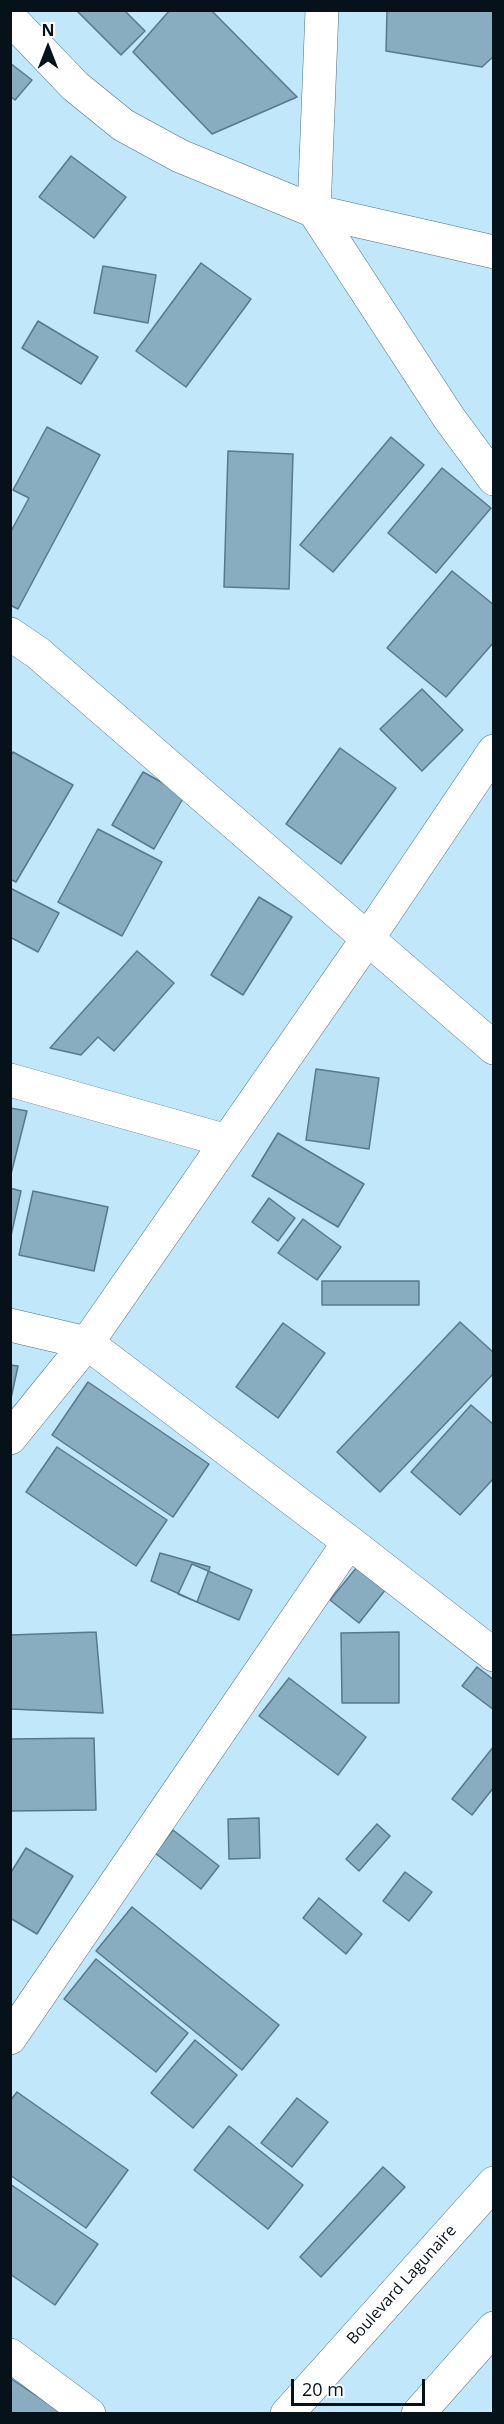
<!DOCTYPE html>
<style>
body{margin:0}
#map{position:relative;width:504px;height:2424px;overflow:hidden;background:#c1e7fb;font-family:"Open Sans",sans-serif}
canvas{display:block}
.frame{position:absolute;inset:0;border:12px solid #051219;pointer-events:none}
.north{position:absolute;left:18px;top:18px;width:60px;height:60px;-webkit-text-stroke:4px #fff;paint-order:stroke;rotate:0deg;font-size:16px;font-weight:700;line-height:24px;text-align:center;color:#051219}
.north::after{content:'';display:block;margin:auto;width:21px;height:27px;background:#051219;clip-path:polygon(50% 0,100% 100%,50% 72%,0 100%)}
.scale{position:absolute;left:291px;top:2379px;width:134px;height:27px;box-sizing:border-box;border:3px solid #051219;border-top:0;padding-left:8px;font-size:18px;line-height:21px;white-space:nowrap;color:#051219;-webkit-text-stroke:4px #fff;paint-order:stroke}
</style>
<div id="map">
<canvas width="504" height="2424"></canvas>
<div class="frame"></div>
<div class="north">N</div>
<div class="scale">20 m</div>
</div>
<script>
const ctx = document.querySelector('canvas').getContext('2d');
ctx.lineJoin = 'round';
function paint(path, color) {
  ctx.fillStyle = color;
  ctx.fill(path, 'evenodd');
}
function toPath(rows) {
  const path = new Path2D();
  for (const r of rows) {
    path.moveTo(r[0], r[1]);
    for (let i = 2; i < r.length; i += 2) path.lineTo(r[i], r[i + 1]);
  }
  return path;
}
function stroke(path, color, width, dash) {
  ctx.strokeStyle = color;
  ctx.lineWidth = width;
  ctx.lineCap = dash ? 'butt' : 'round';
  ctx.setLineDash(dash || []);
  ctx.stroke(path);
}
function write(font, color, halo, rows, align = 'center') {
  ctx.font = font + ' "Open Sans",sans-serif';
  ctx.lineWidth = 4.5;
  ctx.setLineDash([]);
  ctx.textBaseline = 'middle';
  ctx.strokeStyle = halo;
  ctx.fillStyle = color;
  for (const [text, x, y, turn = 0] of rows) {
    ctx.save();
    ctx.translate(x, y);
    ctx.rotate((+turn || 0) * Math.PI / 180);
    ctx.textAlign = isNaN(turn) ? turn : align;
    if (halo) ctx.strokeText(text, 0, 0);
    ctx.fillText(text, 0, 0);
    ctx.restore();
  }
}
const building = toPath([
 [76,10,124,10,145,31,121,55,76,10],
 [170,10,211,10,297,97,212,134,133,52,170,10],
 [387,10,494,10,494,56,482,67,386,51,387,10],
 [10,63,32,80,15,100,10,96,10,63],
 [71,156,126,197,94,238,39,197,71,156],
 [201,263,251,299,186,387,136,351,201,263],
 [103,266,156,275,148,323,94,313,103,266],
 [38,321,98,357,81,384,22,348,38,321],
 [47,427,100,455,18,609,10,605,10,533,29,498,13,490,47,427],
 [391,437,424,465,333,572,300,545,391,437],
 [228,451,293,454,289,589,224,587,228,451],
 [442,468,491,508,436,573,388,533,442,468],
 [452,571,494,605,494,642,446,697,387,648,452,571],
 [422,689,463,730,422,771,380,729,422,689],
 [340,748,396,788,341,864,286,824,340,748],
 [13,752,73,785,16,882,10,879,10,757,13,752],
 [143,772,185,795,154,849,112,825,143,772],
 [98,829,162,862,122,936,58,902,98,829],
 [10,888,59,913,38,952,10,937,10,888],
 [259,897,292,917,243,995,211,975,259,897],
 [137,951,174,983,114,1051,98,1037,81,1055,50,1048,137,951],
 [316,1069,379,1078,369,1149,306,1140,316,1069],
 [10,1108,27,1111,10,1178,10,1108],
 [278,1133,364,1184,338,1227,252,1176,278,1133],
 [10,1188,21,1191,10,1240,10,1188],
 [33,1191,108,1207,94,1271,19,1255,33,1191],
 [269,1198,295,1218,278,1241,252,1222,269,1198],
 [303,1219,341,1247,317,1280,278,1253,303,1219],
 [322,1281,419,1281,419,1305,322,1305,322,1281],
 [460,1322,494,1353,494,1373,380,1492,337,1452,460,1322],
 [283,1323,325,1353,278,1418,236,1387,283,1323],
 [10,1365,18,1366,10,1403,10,1365],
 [88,1382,209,1464,173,1517,52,1435,88,1382],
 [471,1405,494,1425,494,1478,460,1515,411,1472,471,1405],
 [57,1447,167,1520,136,1566,26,1492,57,1447],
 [160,1553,210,1567,197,1602,151,1581,160,1553],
 [192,1564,252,1590,239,1620,178,1594,192,1564],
 [357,1567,386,1589,359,1623,330,1600,357,1567],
 [96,1632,103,1713,10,1709,10,1635,96,1632],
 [399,1632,399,1703,342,1703,341,1633,399,1632],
 [477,1667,494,1680,494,1710,462,1686,477,1667],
 [289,1678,366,1737,338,1775,259,1716,289,1678],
 [94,1738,96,1810,10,1811,10,1739,94,1738],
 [494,1746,494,1787,472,1815,452,1799,494,1746],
 [259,1818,260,1858,229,1859,228,1819,259,1818],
 [377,1824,390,1836,359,1871,346,1859,377,1824],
 [173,1830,219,1866,201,1889,155,1853,173,1830],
 [26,1848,73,1876,37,1934,10,1918,10,1874,26,1848],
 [405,1872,432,1892,409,1921,383,1901,405,1872],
 [319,1898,362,1934,346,1954,303,1918,319,1898],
 [132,1907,279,2025,242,2070,96,1951,132,1907],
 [96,1959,188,2033,156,2072,64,1999,96,1959],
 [195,2040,237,2075,193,2128,151,2093,195,2040],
 [17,2092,128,2170,86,2228,10,2175,10,2101,17,2092],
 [297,2098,328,2122,292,2167,261,2143,297,2098],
 [229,2126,303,2185,268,2229,194,2170,229,2126],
 [383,2167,405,2187,321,2277,300,2257,383,2167],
 [10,2184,98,2244,55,2305,10,2274,10,2184],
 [10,2378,64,2414,10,2414,10,2378]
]);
const minor = toPath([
 [322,10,314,211,449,418,494,479],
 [10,18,75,86,123,125,180,156,314,211,494,252],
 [10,634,38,653,494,1048],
 [10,1080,227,1141],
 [10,1325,87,1343,349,1542,494,1655],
 [10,1438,87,1343,368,938,494,751],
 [10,2038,349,1542],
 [10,2355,89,2414]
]);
const major = toPath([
 [287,2414,494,2183],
 [418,2414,494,2328]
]);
const streetNames = [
 ["Boulevard Lagunaire",402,2285,-48]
];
paint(building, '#88acc0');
stroke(building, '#57798c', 1.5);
stroke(minor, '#4d6f82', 34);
stroke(major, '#4d6f82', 34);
stroke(minor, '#fff', 33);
stroke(major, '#fff', 33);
write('16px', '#051219', '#fff', streetNames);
</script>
